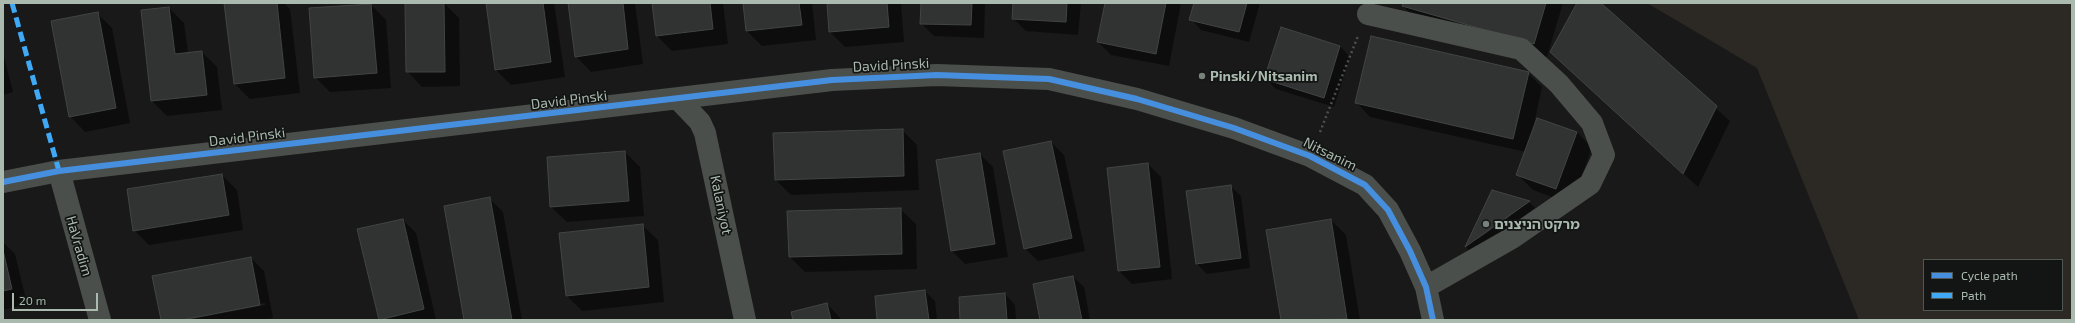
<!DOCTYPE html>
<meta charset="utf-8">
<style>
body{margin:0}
#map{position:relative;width:2075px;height:323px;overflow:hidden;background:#191919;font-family:"Exo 2",sans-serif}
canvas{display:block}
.frame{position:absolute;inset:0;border:4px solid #aabaae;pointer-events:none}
.legend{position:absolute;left:1923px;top:259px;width:140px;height:52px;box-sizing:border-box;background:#131514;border:1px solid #4f5752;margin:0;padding:5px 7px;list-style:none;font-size:12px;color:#aabaae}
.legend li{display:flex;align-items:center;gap:8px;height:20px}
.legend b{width:20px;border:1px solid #4f5752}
.scale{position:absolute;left:12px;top:293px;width:86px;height:18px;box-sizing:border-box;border:2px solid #aabaae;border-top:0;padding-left:5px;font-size:12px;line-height:14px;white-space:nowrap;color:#aabaae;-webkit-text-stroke:3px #131514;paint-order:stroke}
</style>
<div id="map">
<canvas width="2075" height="323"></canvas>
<div class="frame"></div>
<ul class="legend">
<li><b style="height:5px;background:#468fdf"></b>Cycle path</li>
<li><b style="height:5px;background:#3fa9f5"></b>Path</li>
</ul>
<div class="scale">20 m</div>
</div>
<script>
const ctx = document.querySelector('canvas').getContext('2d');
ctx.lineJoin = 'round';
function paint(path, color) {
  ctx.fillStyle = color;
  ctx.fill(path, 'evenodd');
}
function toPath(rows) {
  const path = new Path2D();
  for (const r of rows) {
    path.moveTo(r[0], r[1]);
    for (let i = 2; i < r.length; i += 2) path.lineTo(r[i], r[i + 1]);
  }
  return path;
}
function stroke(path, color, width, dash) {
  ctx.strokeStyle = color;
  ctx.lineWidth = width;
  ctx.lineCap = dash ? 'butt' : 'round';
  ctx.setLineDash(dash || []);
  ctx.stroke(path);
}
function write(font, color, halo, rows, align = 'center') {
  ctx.font = font + ' "Exo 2","Noto Sans Hebrew",sans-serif';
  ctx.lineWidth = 3.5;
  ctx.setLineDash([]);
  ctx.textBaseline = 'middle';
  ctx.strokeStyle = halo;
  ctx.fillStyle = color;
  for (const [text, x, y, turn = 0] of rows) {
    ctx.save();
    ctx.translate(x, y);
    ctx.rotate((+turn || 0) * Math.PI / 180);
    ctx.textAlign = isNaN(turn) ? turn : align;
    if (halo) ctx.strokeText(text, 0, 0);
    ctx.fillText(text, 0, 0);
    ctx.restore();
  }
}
const green = toPath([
 [1647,3,2072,3,2072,320,1859,320,1757,68],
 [1924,260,2062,260,2062,310,1924,310]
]);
const shadow = toPath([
 [225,3,284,3,290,9,300,93,250,99,235,84],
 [406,3,444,3,459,18,460,86,422,87,407,71],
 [487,3,554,3,565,77,511,85,496,70],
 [569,3,635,3,643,64,591,72,576,56],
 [653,3,723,3,728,44,672,51,657,36],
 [744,3,812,3,816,40,762,46,747,31],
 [828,3,901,3,904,42,845,47,830,32],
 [922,3,985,3,984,38,934,36,921,23],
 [1014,3,1081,3,1078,35,1026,31,1013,18],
 [1106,3,1181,3,1169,66,1111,55,1098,42],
 [1195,3,1260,3,1249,42,1201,30,1191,19],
 [1404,3,1563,3,1547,57,1416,19,1403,6],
 [1579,3,1599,3,1730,121,1698,187,1551,52],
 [371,5,386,20,391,88,330,92,315,77],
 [169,8,184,23,188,53,202,52,217,67,222,110,167,116,152,101,142,11],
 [97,13,112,28,130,123,85,132,70,116],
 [1281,28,1340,46,1350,57,1334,107,1276,89,1265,78],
 [3,53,13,92,3,95],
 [1528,73,1542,87,1533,129,1577,132,1592,148,1571,204,1533,190,1518,175,1526,152,1370,117,1356,102],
 [902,130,917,145,919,190,791,195,776,180],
 [1051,142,1064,155,1085,251,1038,261,1025,248],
 [625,152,640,167,644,216,567,222,551,207],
 [980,154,993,167,1008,257,965,264,952,251],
 [1148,164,1161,177,1172,279,1132,284,1119,271],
 [222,175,237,190,243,230,149,245,134,230],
 [1230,186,1241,196,1250,268,1207,274,1197,264],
 [1493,191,1529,202,1535,208,1471,253,1466,247],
 [1509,215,1510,217,1478,239,1478,237],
 [490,199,503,212,522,320,465,320],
 [900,209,916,224,917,269,805,272,790,257],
 [403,220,416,233,436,320,380,320],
 [1331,220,1346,235,1360,320,1282,320,1268,230],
 [642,225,658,240,664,302,582,311,567,296],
 [3,242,15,254,27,304,3,310],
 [251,258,264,271,273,318,262,320,187,320,265,305,265,303,177,320,162,320],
 [1073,277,1084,287,1090,320,1041,320],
 [925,291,935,301,937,320,878,320],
 [1005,294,1015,305,1016,320,961,320],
 [827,304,842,320,794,320]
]);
const building = toPath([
 [224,3,277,3,285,78,234,84,224,3],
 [405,3,444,3,445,72,406,72,405,3],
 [486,3,543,3,551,62,495,70,486,3],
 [568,3,623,3,628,49,575,57,568,3],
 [652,3,710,3,713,29,656,36,652,3],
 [743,3,799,3,802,25,746,31,743,3],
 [827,3,887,3,889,27,829,32,827,3],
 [921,3,972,3,971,25,920,24,921,3],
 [1013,3,1067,3,1066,22,1012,19,1013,3],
 [1105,3,1166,3,1156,54,1097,42,1105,3],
 [1194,3,1247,3,1239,32,1189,20,1194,3],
 [1403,3,1546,3,1534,44,1402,6,1403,3],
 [1577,3,1601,3,1717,106,1683,174,1550,52,1577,3],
 [371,4,377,73,314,78,309,8,371,4],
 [169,7,175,54,202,51,207,95,151,101,141,10,169,7],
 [98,12,116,108,69,117,51,21,98,12],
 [1281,27,1340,46,1324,98,1264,79,1281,27],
 [1371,36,1529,72,1513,139,1355,103,1371,36],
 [1537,118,1577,132,1556,189,1516,175,1537,118],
 [903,129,904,176,775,180,773,133,903,129],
 [1051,141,1072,238,1024,249,1003,151,1051,141],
 [625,151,629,201,550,207,547,157,625,151],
 [980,153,995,244,951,251,936,160,980,153],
 [1148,163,1160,267,1118,271,1107,168,1148,163],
 [222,174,229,215,133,231,127,189,222,174],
 [1231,185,1241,258,1196,264,1186,191,1231,185],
 [1492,190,1530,201,1465,247,1492,190],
 [490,197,512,320,464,320,444,206,490,197],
 [901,208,902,254,789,257,787,211,901,208],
 [403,219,424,309,379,320,357,229,403,219],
 [1331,219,1347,319,1281,320,1266,230,1331,219],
 [643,224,649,287,566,296,559,233,643,224],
 [3,250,12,289,3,291,3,250],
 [251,257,260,305,182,320,161,320,152,276,251,257],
 [1073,276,1082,320,1040,320,1033,284,1073,276],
 [925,290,929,320,877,320,875,296,925,290],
 [1005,293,1007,320,960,320,959,297,1005,293],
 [827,303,831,320,793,320,791,312,827,303]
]);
const path = toPath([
 [1320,132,1358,36]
]);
const minor = toPath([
 [1368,14,1521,49,1559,84,1592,123,1604,155,1590,184,1512,238,1426,287],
 [678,99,700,122,705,133,745,320],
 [59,171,100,320],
 [3,182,59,171,832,80,937,75,1049,79,1137,99,1234,128,1310,156,1365,185,1388,210,1410,251,1426,287,1433,320]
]);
const quiet = toPath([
 [12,3,59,171]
]);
const cycleway = toPath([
 [3,182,59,171,832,80,937,75,1049,79,1137,99,1234,128,1310,156,1365,185,1388,210,1410,251,1426,287,1433,320]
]);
const markers = [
 [1202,76,4,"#77827a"],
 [1486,224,4,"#77827a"]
];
const streetNames = [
 ["David Pinski",891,65,-3],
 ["David Pinski",569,100,-7],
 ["David Pinski",247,137,-7],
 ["Nitsanim",1330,154,26],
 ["Kalaniyot",721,205,78],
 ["HaVradim",79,246,74]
];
const poiNames = [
 ["Pinski/Nitsanim",1210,76],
 ["מרקט הניצנים",1494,224]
];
paint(green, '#2c2924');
paint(shadow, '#0007');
paint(building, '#313332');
stroke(building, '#414543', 1);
stroke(path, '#4c514d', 2.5, [2, 3]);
stroke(minor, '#4b4f4c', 22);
stroke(quiet, '#3fa9f5', 5, [10, 5]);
stroke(cycleway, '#468fdf', 6);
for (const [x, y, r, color] of markers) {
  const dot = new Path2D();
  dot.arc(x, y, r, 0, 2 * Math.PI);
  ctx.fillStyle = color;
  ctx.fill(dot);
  stroke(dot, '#131514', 1.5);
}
write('14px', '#aabaae', '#131514', streetNames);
write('bold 14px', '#aabaae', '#131514', poiNames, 'left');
</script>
